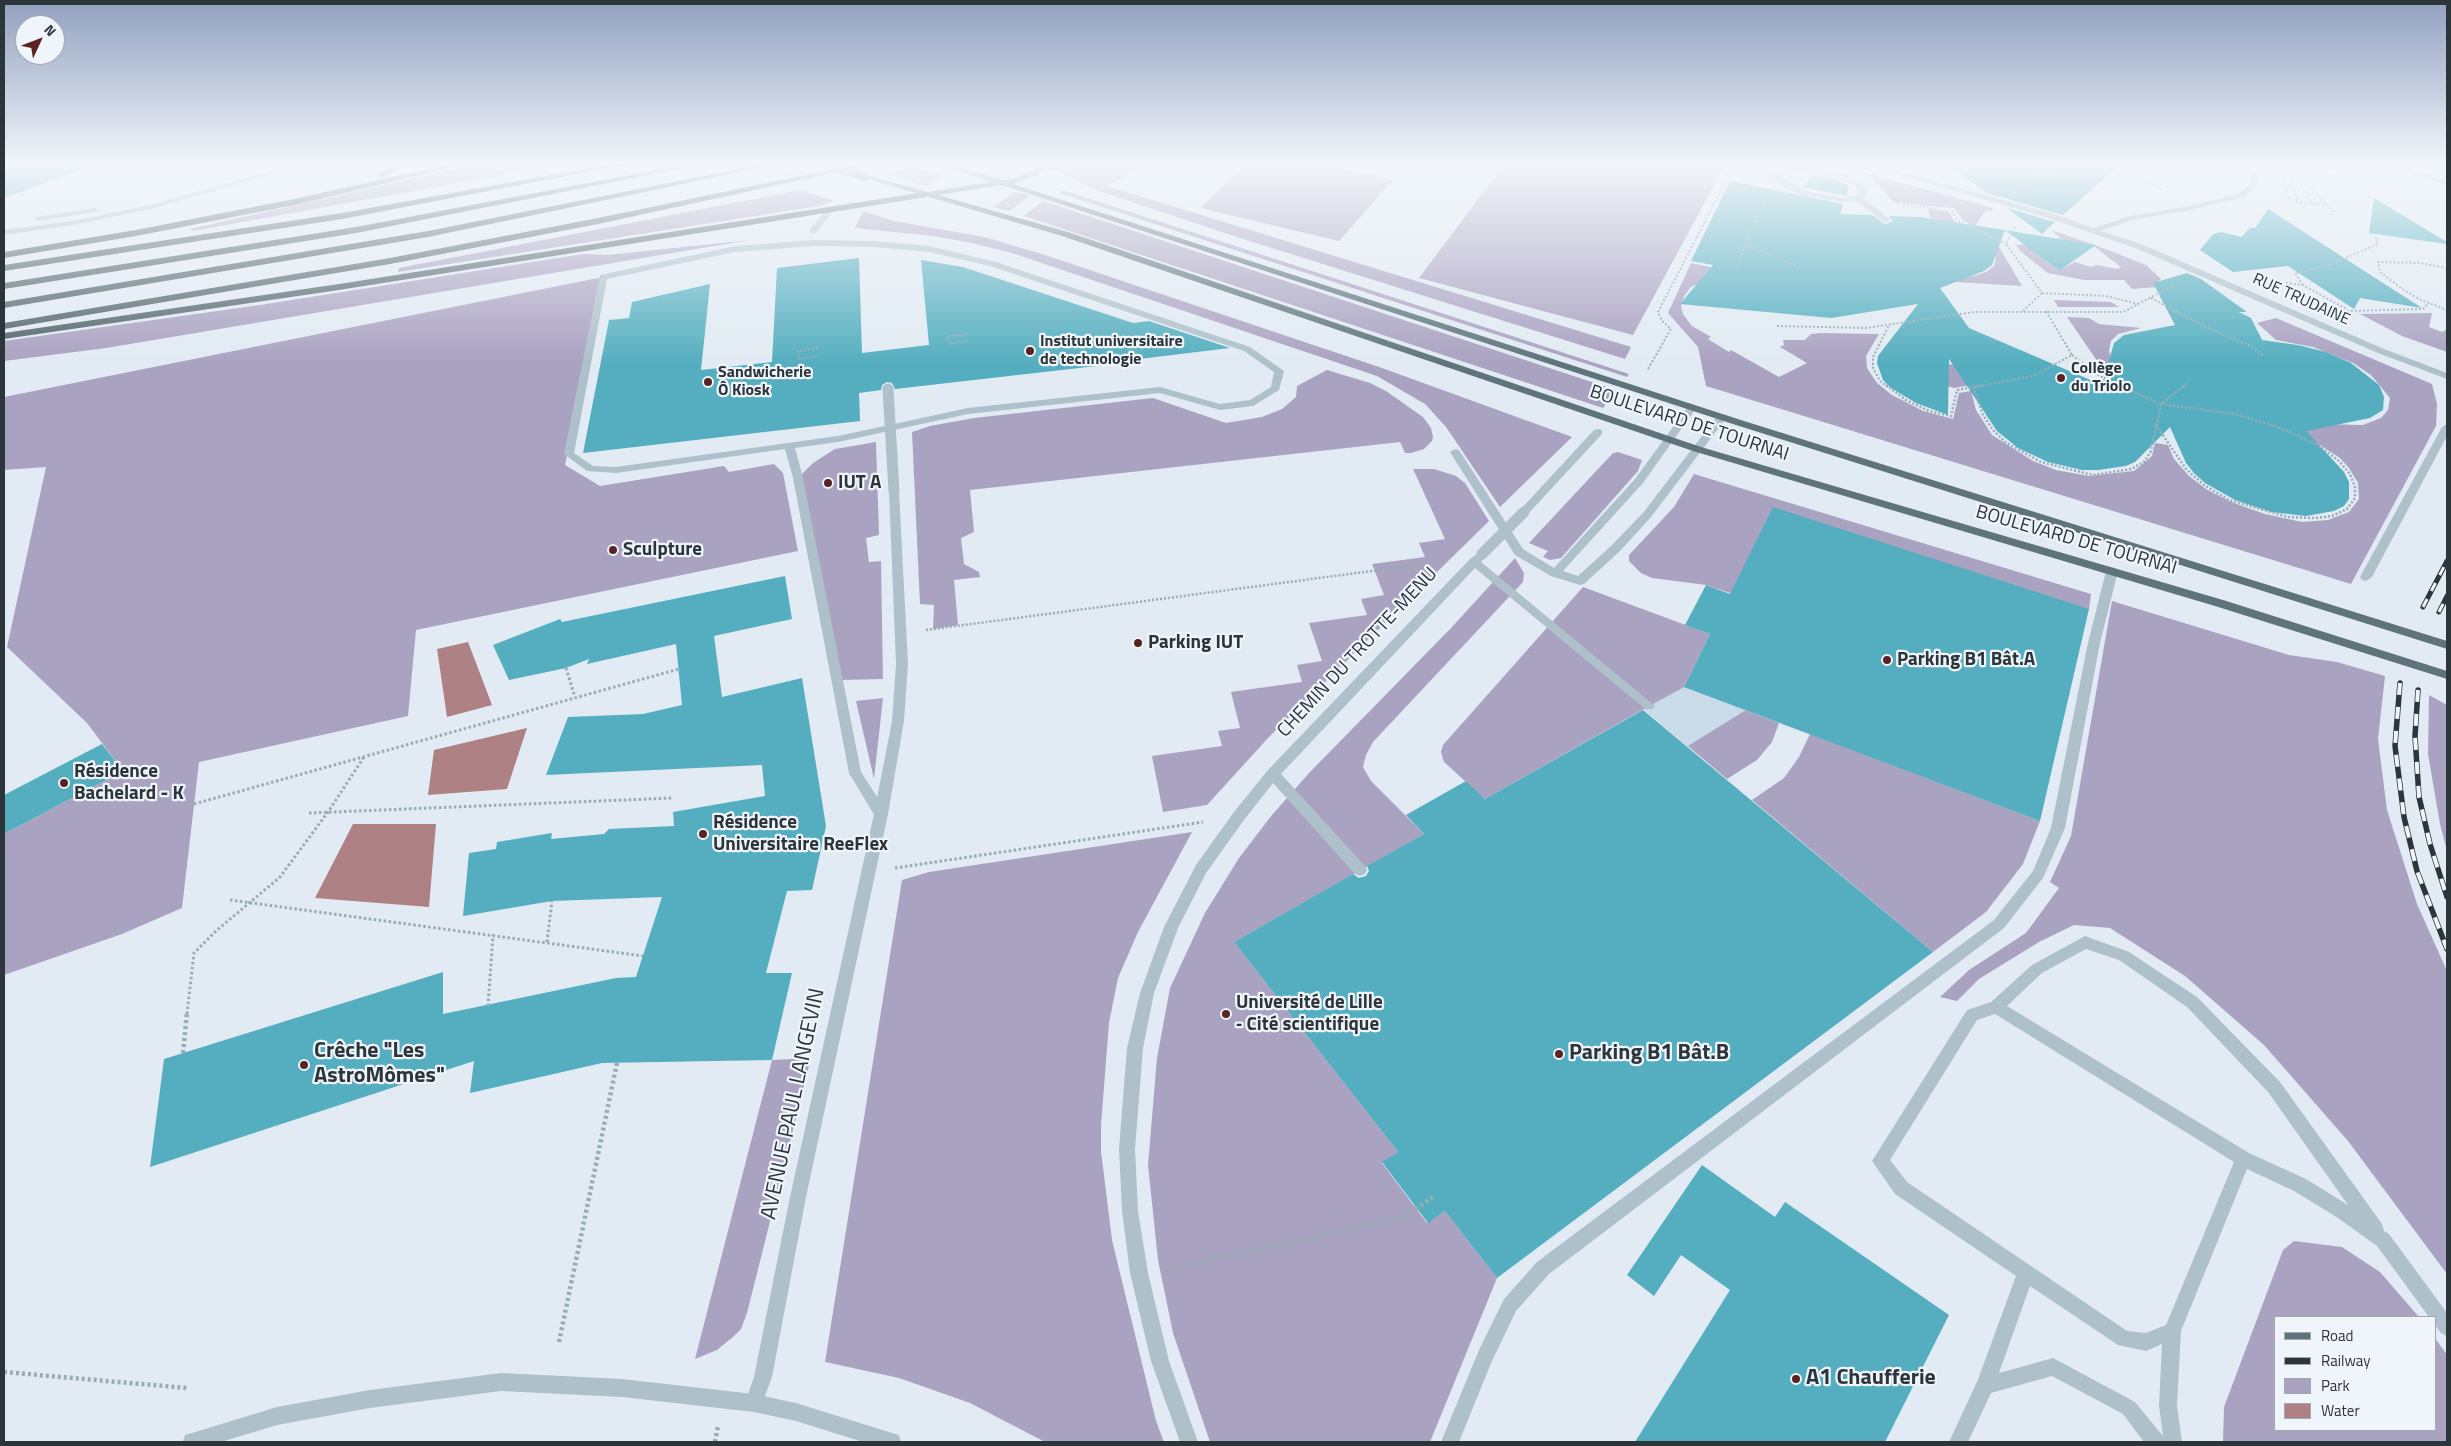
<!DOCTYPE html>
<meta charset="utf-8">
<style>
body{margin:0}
#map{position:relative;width:2451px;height:1446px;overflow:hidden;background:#e2ebf3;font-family:"Titillium Web",sans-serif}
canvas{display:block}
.frame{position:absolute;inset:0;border:5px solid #2c363a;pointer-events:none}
.legend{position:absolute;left:2274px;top:1316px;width:162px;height:115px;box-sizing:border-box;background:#eff5fa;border:1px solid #a1a9ad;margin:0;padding:6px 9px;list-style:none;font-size:15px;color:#2c363a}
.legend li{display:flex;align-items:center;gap:10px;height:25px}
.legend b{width:25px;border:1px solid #a1a9ad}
.north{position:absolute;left:15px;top:15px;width:50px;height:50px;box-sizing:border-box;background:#eff5fa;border:1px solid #a1a9ad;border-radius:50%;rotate:47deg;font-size:14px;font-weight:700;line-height:20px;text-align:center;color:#2c363a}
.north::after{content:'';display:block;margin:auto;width:18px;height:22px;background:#592324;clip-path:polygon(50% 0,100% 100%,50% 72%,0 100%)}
</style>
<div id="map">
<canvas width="2451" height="1446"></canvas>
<div class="frame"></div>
<ul class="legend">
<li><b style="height:6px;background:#5e737a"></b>Road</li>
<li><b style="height:6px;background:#2c363a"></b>Railway</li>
<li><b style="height:14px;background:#aaa2c1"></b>Park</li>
<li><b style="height:14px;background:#ae8284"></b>Water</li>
</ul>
<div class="north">N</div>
</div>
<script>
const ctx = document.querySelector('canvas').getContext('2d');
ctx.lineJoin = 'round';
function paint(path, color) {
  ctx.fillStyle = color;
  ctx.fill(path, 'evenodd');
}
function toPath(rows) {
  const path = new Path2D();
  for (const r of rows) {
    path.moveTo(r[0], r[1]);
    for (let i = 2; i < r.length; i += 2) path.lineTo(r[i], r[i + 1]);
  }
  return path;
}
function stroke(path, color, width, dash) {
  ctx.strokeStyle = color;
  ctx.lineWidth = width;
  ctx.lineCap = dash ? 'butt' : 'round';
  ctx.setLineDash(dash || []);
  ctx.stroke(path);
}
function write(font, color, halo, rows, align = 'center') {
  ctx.font = font + ' "Titillium Web",sans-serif';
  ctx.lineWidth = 4.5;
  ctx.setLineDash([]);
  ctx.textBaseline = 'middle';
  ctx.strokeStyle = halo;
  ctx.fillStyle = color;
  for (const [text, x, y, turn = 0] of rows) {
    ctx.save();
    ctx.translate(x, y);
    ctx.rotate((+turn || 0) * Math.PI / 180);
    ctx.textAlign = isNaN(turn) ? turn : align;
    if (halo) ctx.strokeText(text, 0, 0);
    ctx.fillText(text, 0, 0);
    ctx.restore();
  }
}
const green = toPath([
 [485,162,574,162,193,231,190,229],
 [1019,162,1154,162,1107,186,1631,347,1625,359,1237,237,1090,188,1060,172],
 [1249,162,1315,162,1393,180,1339,241,1200,208],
 [1506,162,1708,162,1725,165,1633,335,1419,278],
 [915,167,943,175,926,186,886,173],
 [1860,171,1993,208,1991,211,1986,210,1974,227,1963,220,1954,208,1895,203,1870,177],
 [801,190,834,201,819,206,398,272,399,268],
 [1063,190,1629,374,1627,377,1059,193],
 [1015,192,1030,196,1009,211,993,207],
 [1043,201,1616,390,1603,408,1024,216],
 [1928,209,1948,211,1955,222,1995,240,2022,286,1956,282,1950,279,1974,276,1986,272,1994,266,1996,259,1994,250,1951,223,1930,218],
 [863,211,894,221,984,237,1042,254,1382,368,1572,437,1500,507,1446,427,1425,404,1377,376,1012,253,972,243,933,236,855,228],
 [2051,230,2095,245,2146,265,2161,279,2156,283,2157,287,2132,289,2124,280,2084,280,2048,273,2020,251,2016,245,2025,244,2058,271,2075,262,2091,267,2097,265,2117,269,2121,267,2091,244,2064,241],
 [750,240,106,348,4,361,4,341,260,305,583,254,608,255],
 [1691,263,1728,271,1691,287,1684,296,1681,306,1683,314,1692,326,1711,337,1708,339,1729,352,1731,350,1779,377,1807,363,1780,347,1784,345,1783,340,1805,340,1811,334,1821,333,1879,334,1866,356,1867,368,1877,383,1892,395,1923,411,1953,419,1959,393,1971,391,1976,410,1992,435,2033,461,2056,470,2089,476,2134,471,2152,456,2155,443,2168,445,2174,459,2189,476,2206,489,2231,502,2265,514,2302,522,2328,520,2349,512,2359,499,2358,483,2349,468,2340,458,2320,445,2277,423,2363,425,2381,418,2388,410,2390,398,2371,375,2353,363,2313,347,2276,340,2257,323,2276,318,2432,384,2437,404,2436,426,2351,584,1706,386,1698,347,1668,313],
 [603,277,565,465,600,486,724,466,729,472,774,464,783,473,798,551,416,630,408,716,199,762,182,908,122,934,4,975,4,834,123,771,87,723,7,647,46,467,4,470,4,397],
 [2054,300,2111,302,2119,307,2058,307],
 [2432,313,2429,327,2442,332,2447,329,2447,352,2402,336,2360,314],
 [2067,317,2089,318,2099,324,2141,328,2118,334,2111,341,2109,351,2113,363,2111,375,2102,368],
 [1939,363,1949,364,2016,377,1954,388,1941,384],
 [1327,370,1370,383,1386,391,1423,417,1431,428,1433,437,1432,441,1424,449,1411,453,1405,453,1400,442,970,490,974,532,961,538,964,564,979,572,980,577,954,580,958,625,933,629,934,605,920,604,912,432,930,426,974,418,1153,398,1226,423,1262,417,1282,409,1296,397,1297,386],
 [876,442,879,535,866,538,869,562,881,561,883,679,839,680,798,478,813,463,835,449],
 [1618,452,1642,460,1638,471,1561,558,1550,560,1543,557,1548,551,1529,543,1613,453],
 [1413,469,1434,469,1456,476,1465,483,1489,521,1269,737,1207,805,1163,812,1152,756,1222,746,1218,731,1240,728,1231,692,1302,682,1297,665,1322,661,1309,623,1367,615,1361,599,1384,595,1372,564,1425,557,1419,543,1445,539],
 [1694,474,2091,594,2089,609,1730,593,1706,585,1652,578,1641,573,1629,561,1629,555,1674,507],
 [1515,558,1524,573,1523,582,1373,742,1366,755,1363,767,1371,781,1424,834,1234,942,1398,1152,1382,1163,1427,1223,1445,1211,1497,1278,1430,1442,1210,1442,1173,1333,1158,1260,1148,1165,1157,1058,1170,988,1205,913,1239,858,1272,815,1310,772,1451,628],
 [1583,587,1710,634,1684,687,1779,723,1772,742,1757,760,1727,779,1644,709,1485,799,1444,762,1441,752,1443,745],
 [2112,601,2289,655,2337,662,2385,676,2378,739,2387,810,2417,904,2447,971,2447,1274,2348,1141,2264,1045,2185,976,2110,928,2074,925,2039,942,1979,979,1957,1001,1940,997,1969,970,2026,933,2059,888,2050,882,2071,836],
 [2429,695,2447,705,2447,851,2440,824,2428,754],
 [883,698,874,779,856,701],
 [1810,734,2040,821,2023,864,1986,912,1933,952,1752,800,1784,778,1799,757],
 [1192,832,1138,932,1118,978,1109,1023,1101,1125,1101,1151,1112,1240,1156,1421,1164,1442,1045,1442,970,1403,899,1378,825,1362,902,880,929,872],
 [811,1058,747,1313,741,1329,733,1337,717,1350,695,1359,772,1060],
 [2294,1241,2342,1247,2380,1272,2419,1317,2275,1317,2275,1430,2435,1430,2435,1338,2447,1355,2447,1442,2223,1442,2224,1407,2283,1250]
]);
const plaza = toPath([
 [1684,687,1746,710,1688,746,1644,709]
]);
const water = toPath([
 [468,642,492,705,447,717,437,649],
 [527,728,507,789,428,795,434,750],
 [353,824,436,824,429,907,315,898]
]);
const building = toPath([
 [4,162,92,162,93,165,4,198],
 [1943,162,2123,162,2063,215,1987,193],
 [1811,176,1830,177,1849,186,1846,196,1803,187],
 [1730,181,1843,204,1840,214,1872,215,1885,224,1893,221,1889,216,1920,217,2005,230,1992,265,1984,271,1940,288,1969,328,2102,385,2114,343,2124,335,2175,325,2153,283,2187,273,2201,279,2247,312,2239,312,2251,318,2262,340,2298,345,2326,352,2351,363,2379,385,2384,397,2383,410,2370,418,2306,431,2344,472,2349,482,2349,499,2344,506,2334,511,2306,516,2271,512,2235,500,2205,483,2194,473,2186,463,2170,427,2135,462,2126,466,2098,470,2082,470,2048,462,2018,448,1997,431,1949,359,1948,415,1916,403,1891,388,1883,380,1877,363,1878,356,1918,304,1831,318,1680,304,1713,265,1691,261],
 [2374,198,2447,242,2447,244,2369,233],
 [2007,208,2047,220,2055,222,2042,234],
 [2268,209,2422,308,2360,298,2354,309,2288,266,2233,272,2200,250,2213,234,2221,232,2241,237,2250,228,2255,228],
 [2005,230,2096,245,2059,271],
 [859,258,862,353,929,345,921,260,963,267,1133,323,1149,321,1230,348,1131,360,1132,362,895,389,892,383,887,382,882,385,881,390,859,393,860,421,583,453,609,320,629,318,632,302,710,284,701,370,772,362,777,268],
 [1773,507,2089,609,2040,821,1684,687,1710,634,1685,625,1706,585,1730,594],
 [785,576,792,619,714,636,722,697,802,678,826,826,812,890,787,891,766,973,792,973,772,1060,602,1063,470,1093,474,1061,150,1167,164,1059,443,972,443,1014,616,978,636,977,662,897,552,901,463,916,469,853,496,849,497,842,552,833,551,839,604,834,609,829,674,826,673,812,765,796,762,765,546,775,568,717,643,714,682,705,676,644,587,664,589,659,566,668,509,680,493,645,560,619,562,622],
 [1643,710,1933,952,1497,1278,1445,1211,1428,1223,1382,1162,1398,1152,1234,942,1353,874,1359,878,1366,876,1369,871,1367,866,1424,834,1406,815,1466,781,1485,799],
 [102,744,123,771,4,834,4,795],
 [1702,1165,1775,1217,1785,1202,1949,1315,1885,1442,1635,1442,1730,1290,1681,1255,1654,1296,1627,1275]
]);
const pathFar3 = toPath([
 [2136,174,2162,190],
 [2284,182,2289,199,2298,200,2291,182],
 [2301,185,2311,203,2327,205],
 [2024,187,2030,177,2072,162],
 [2311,187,2334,212],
 [2296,202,2314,205],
 [1903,206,1937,208],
 [1952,211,1958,221,2006,244],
 [2015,227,2006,244,2042,293,2106,296,2138,304],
 [1745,245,1795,265,1797,269],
 [1736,266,1766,198],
 [2447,268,2420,263,2378,262,2380,272,2401,288,2419,299,2447,310],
 [2286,283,2303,285,2346,309],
 [2303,285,2295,273,2327,266,2378,244,2375,235],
 [2151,298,2208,328,2251,346,2264,356],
 [2023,311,2042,293],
 [2347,311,2423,309,2429,303],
 [1777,326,1866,328,1974,312,2123,312,2172,286],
 [967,334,948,336,950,344,968,341],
 [818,348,798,351,799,359,819,356],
 [2072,355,2095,373,2120,387],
 [1648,369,1671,329,1662,321,1658,312,1736,162],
 [1888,387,1880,381,1873,368,1873,357,1889,325],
 [1975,387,2033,376,2072,355,2046,311],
 [2183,387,2188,383]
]);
const pathFar2 = toPath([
 [1886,385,1906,400,1929,411,1951,416,1957,390,1982,385],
 [1973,387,1983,415,1993,430,2005,442,2041,462,2093,475,2131,469,2144,462,2151,451,2161,404,2118,385],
 [2156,425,2186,469,2204,485,2229,500,2288,517,2316,518,2332,516,2347,509,2355,498,2355,487,2350,474,2339,461,2318,445,2281,428,2235,414,2161,404,2185,385],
 [926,630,1440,562]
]);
const pathFar1 = toPath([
 [566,668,575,697],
 [194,804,679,669],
 [309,813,672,798],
 [895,868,1203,822],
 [230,900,643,956],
 [547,942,552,901],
 [488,1006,493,935],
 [187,1014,194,953,216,931,280,877,328,812,364,757]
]);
const path = toPath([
 [183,1053,187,1012],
 [1166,1270,1402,1218,1433,1197],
 [559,1342,617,1063],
 [4,1372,187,1388],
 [715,1442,718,1426]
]);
const service = toPath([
 [302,162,314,162,151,209,73,225,4,235,4,230,73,221,150,205,302,162],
 [1755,162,1763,162,1771,171,1800,168,1836,171,1862,183,1867,189,1867,194,1863,198,1891,220,1884,222,1856,201,1842,202,1802,195,1779,185,1766,176,1755,162],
 [1800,172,1831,175,1856,187,1859,193,1856,196,1842,198,1807,191,1776,175,1800,172],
 [828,207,835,209,816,233,810,233,810,229,828,207],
 [94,208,97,208,97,212,37,221,33,219,37,217,94,208],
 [813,240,874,241,929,246,996,262,1250,347,1284,371,1279,390,1253,406,1220,410,1160,393,968,414,838,442,795,448,803,478,861,772,888,814,886,818,881,819,876,818,849,773,793,478,785,449,616,473,587,471,564,454,600,275,735,246,813,240],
 [813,246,874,247,929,252,990,266,1244,351,1274,372,1271,387,1250,400,1220,404,1160,387,968,408,838,436,616,467,593,466,574,453,607,279,735,252,813,246],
 [2447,424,2447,436,2372,577,2366,581,2362,580,2360,577,2442,427,2447,424],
 [2112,567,2118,571,2100,643,2065,828,2043,878,2004,928,1549,1274,1516,1311,1492,1361,1459,1442,1441,1442,1479,1350,1504,1299,1537,1262,1994,920,2033,871,2051,828,2088,643,2106,571,2112,567],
 [2085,936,2129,952,2197,997,2280,1082,2382,1224,2384,1231,2389,1234,2447,1313,2447,1336,2441,1333,2435,1325,2435,1317,2429,1317,2377,1246,2335,1216,2294,1191,2247,1169,2181,1331,2177,1406,2182,1442,2144,1442,2123,1414,2052,1376,1991,1393,1968,1442,1949,1442,1977,1382,2016,1276,1895,1194,1872,1161,1967,1010,1991,1002,2032,965,2085,936],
 [2086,949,2119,960,2187,1007,2268,1092,2348,1205,2306,1179,2249,1153,2007,1006,2042,973,2086,949],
 [1995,1014,2234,1162,2166,1325,2146,1333,2127,1331,1907,1182,1890,1160,1977,1020,1995,1014],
 [2030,1286,2118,1345,2146,1351,2162,1344,2159,1406,2163,1436,2135,1402,2053,1358,1999,1373,2030,1286]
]);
const pedestrian = toPath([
 [1598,429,1602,430,1602,434,1528,514,1520,514,1519,512,1520,510,1594,430,1598,429],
 [894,488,899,491,908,664,904,721,888,814,886,818,881,819,876,818,874,814,892,721,896,664,889,491,894,488],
 [1482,550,1488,554,1481,562,1655,706,1653,709,1645,709,1475,568,1281,774,1365,866,1367,870,1365,874,1360,876,1355,874,1273,783,1244,820,1206,873,1178,928,1154,993,1143,1048,1135,1149,1138,1211,1148,1273,1169,1361,1198,1442,1180,1442,1151,1361,1130,1273,1122,1211,1119,1149,1127,1048,1140,993,1164,927,1196,865,1234,812,1268,770,1470,559,1482,550]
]);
const minor = toPath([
 [1854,162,1866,162,2054,214,2093,228,2130,216,2190,206,2239,193,2248,186,2254,170,2269,162,2279,162,2261,173,2256,187,2245,197,2190,210,2132,220,2101,231,2141,244,2384,349,2447,373,2447,379,2378,353,2135,248,2048,218,1854,162],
 [2293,162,2313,162,2338,166,2360,162,2388,162,2447,181,2447,185,2377,163,2338,170,2297,164,2293,162],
 [1692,404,1697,407,1643,483,1563,571,1578,576,1612,545,1643,513,1718,415,1722,414,1727,417,1651,517,1620,551,1584,584,1580,585,1551,576,1515,555,1450,452,1455,449,1459,450,1523,549,1554,568,1635,479,1689,405,1692,404],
 [881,809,886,810,888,814,806,1197,772,1377,760,1409,754,1412,748,1409,745,1403,754,1377,790,1197,874,814,876,810,881,809]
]);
const tertiary = toPath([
 [501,1373,622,1379,754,1394,796,1403,892,1433,899,1435,901,1442,863,1442,796,1421,754,1412,622,1397,501,1391,370,1408,277,1425,221,1442,183,1442,185,1435,192,1433,277,1407,370,1390,501,1373]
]);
const primary = toPath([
 [930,162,942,162,1003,180,1013,179,1031,171,1045,162,1054,162,1037,175,1013,184,1744,421,2447,641,2447,649,1736,425,1002,185,938,195,1068,232,1701,447,2223,600,2447,671,2447,679,2215,606,1693,451,1062,236,861,177,865,175,928,192,992,182,930,162]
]);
const trunk = toPath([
 [404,162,415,162,383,177,376,175,404,162],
 [460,162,475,162,294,205,136,236,4,258,4,252,136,230,294,199,460,162],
 [622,162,640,162,342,219,4,271,4,265,342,213,622,162],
 [698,162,715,162,356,233,4,289,4,283,356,227,698,162],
 [773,162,789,162,428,237,4,308,4,302,428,231,773,162],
 [868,162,884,162,598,224,390,264,4,329,4,323,390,258,598,218,868,162],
 [924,192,928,195,927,197,339,290,4,339,4,333,339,284,924,192]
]);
const railFar1 = toPath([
 [2423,607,2447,561],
 [2439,612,2447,596]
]);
const rail = toPath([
 [2400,683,2395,746,2404,817,2417,871,2447,949],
 [2418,690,2415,736,2419,797,2430,844,2447,897]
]);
const pathBridge = toPath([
 [755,162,802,178]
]);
const pedestrianBridge = toPath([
 [888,389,894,491],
 [1482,554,1524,512]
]);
const primaryBridge = toPath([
 [820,162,865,177]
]);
const markers = [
 [1030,351,5,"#592324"],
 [2061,378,5,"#592324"],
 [708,382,5,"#592324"],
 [828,483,5,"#592324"],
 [613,550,5,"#592324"],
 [1138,643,5,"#592324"],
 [1887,660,5,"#592324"],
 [64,783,5,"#592324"],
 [703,834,5,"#592324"],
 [1226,1014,5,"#592324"],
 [1559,1054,5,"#592324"],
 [304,1065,5,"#592324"],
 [1796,1379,5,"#592324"]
];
const farStreetnames = [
 ["RUE TRUDAINE",2301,300,24]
];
const farPoinames = [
 ["Institut universitaire",1040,342],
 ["de technologie",1040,360],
 ["Collège",2071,369],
 ["du Triolo",2071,387],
 ["Sandwicherie",718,373],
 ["Ô Kiosk",718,391]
];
const streetNames = [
 ["BOULEVARD DE TOURNAI",1689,424,18],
 ["BOULEVARD DE TOURNAI",2076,541,16],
 ["CHEMIN DU TROTTE-MENU",1358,653,-47]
];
const poiNames = [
 ["IUT A",838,483],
 ["Sculpture",623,550],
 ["Parking IUT",1148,643],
 ["Parking B1 Bât.A",1897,660],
 ["Résidence",74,772],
 ["Bachelard - K",74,794],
 ["Résidence",713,823],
 ["Universitaire ReeFlex",713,845],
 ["Université de Lille",1236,1003],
 ["‐ Cité scientifique",1236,1025]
];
const nearPoinames = [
 ["Crêche \"Les",314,1052],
 ["AstroMômes\"",314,1077],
 ["Parking B1 Bât.B",1569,1054],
 ["A1 Chaufferie",1806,1379]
];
const nearStreetnames = [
 ["AVENUE PAUL LANGEVIN",794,1104,-78]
];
paint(green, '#aaa2c1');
paint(plaza, '#cadbe9');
paint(water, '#ae8284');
paint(building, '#54aebf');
stroke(pathFar3, '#98acb6', 2, [2, 2]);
stroke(pathFar2, '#98acb6', 2.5, [2, 2]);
stroke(pathFar1, '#98acb6', 3, [2.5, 2.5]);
stroke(path, '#98acb6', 4.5, [3, 3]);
paint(service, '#aec0ca');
paint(pedestrian, '#aec0ca');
paint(minor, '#aec0ca');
paint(tertiary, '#aec0ca');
paint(primary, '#5e737a');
paint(trunk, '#51646a');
stroke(railFar1, '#2c363a', 5);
stroke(rail, '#2c363a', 5.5);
stroke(railFar1, '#eff5fa', 3, [9]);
stroke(rail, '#eff5fa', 4, [12]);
stroke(pathBridge, '#98acb6', 2, [2, 2]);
stroke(pedestrianBridge, '#aec0ca', 11);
stroke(primaryBridge, '#5e737a', 9);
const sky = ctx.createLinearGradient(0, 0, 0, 364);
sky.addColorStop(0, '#91a0c0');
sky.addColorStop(0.45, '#f2f6fa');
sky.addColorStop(1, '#f2f6fa00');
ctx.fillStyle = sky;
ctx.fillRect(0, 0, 2451, 364);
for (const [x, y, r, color] of markers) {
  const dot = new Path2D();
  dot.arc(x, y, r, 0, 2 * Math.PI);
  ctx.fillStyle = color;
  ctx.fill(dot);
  stroke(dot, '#eff5fa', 2);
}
write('16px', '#2c363a', '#eff5fa', farStreetnames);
write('bold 16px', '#2c363a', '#eff5fa', farPoinames, 'left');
write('19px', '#2c363a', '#eff5fa', streetNames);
write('bold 19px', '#2c363a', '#eff5fa', poiNames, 'left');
write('bold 22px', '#2c363a', '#eff5fa', nearPoinames, 'left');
write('22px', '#2c363a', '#eff5fa', nearStreetnames);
</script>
